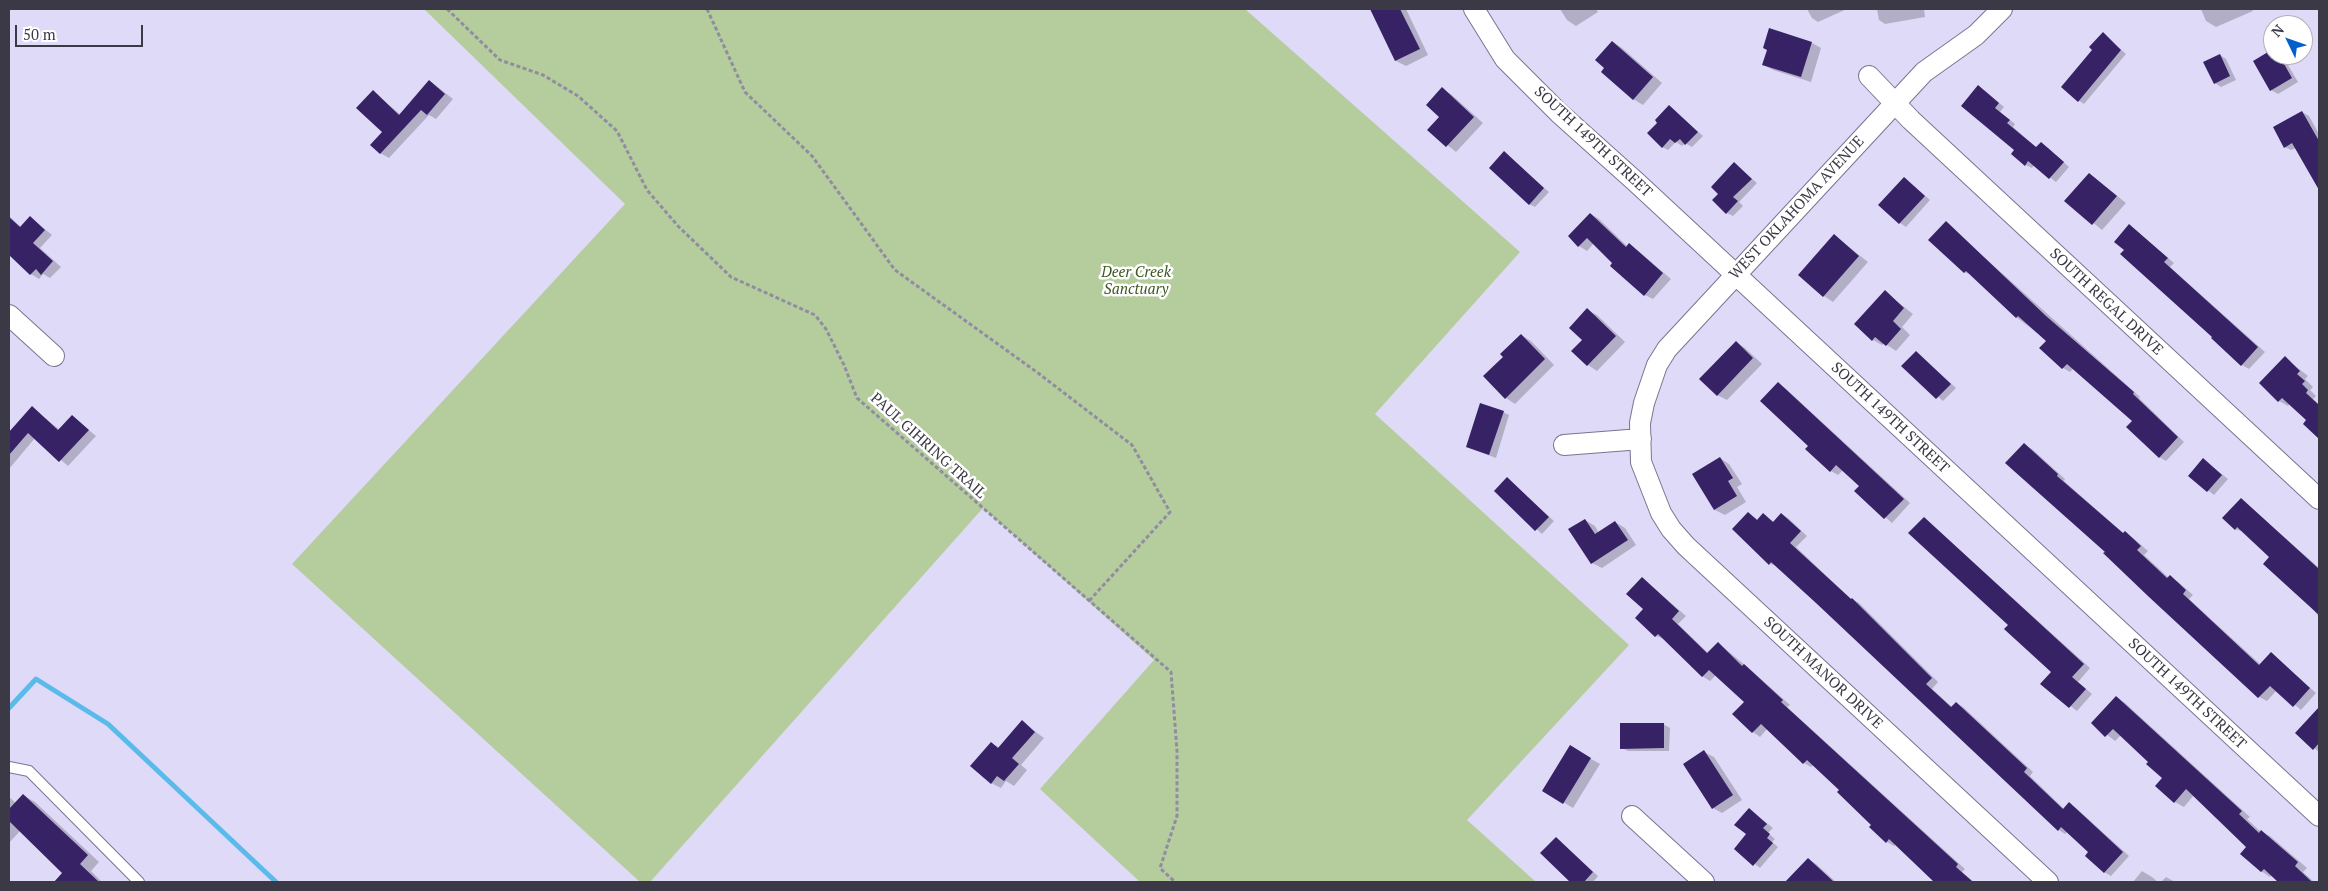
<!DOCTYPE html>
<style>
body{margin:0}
#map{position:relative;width:2328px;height:891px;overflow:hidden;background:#dfdaf8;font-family:"PT Serif",serif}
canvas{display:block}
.frame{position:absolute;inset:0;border:10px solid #3b3945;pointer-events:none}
.north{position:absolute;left:2263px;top:15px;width:50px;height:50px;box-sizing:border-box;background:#fff;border:1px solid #b1b0b5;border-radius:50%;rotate:312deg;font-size:14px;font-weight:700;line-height:20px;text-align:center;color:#3b3945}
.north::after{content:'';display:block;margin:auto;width:18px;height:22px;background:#055fc8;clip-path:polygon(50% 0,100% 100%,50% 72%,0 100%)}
.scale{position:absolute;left:15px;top:25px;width:128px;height:22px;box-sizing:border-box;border:2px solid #3b3945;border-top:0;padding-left:6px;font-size:15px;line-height:18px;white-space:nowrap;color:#3b3945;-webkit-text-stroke:4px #fff;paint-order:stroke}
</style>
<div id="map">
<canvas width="2328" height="891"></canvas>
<div class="frame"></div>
<div class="north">N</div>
<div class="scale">50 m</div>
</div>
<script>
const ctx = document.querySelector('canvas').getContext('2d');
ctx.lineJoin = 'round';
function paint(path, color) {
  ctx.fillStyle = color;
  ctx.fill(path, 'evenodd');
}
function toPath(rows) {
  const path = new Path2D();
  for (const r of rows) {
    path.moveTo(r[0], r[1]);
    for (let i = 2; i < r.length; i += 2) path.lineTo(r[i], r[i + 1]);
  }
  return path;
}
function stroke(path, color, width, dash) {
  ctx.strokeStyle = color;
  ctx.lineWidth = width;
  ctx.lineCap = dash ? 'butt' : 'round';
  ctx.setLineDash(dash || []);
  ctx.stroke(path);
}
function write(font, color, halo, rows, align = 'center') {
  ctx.font = font + ' "PT Serif",serif';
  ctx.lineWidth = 5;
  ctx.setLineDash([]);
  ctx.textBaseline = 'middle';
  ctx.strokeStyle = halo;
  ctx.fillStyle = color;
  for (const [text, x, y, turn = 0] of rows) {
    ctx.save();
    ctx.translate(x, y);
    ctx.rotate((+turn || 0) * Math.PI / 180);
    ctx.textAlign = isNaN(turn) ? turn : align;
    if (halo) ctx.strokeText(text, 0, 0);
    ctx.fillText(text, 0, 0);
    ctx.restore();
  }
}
const green = toPath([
 [424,9,1245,9,1520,252,1375,414,1629,645,1467,820,1536,882,1140,882,1040,789,1154,660,983,508,650,882,640,882,292,564,625,204]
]);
const shadow = toPath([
 [1371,9,1406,9,1428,55,1406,66,1396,61],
 [1560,9,1596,9,1598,12,1576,26,1567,20],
 [1807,9,1847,9,1818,22,1812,18],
 [1877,9,1924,9,1925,17,1885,24,1879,20],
 [2201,9,2252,9,2253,11,2216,27,2206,21],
 [2103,34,2126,54,2084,104,2078,100,2094,50],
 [1613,42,1622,48,1662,83,1643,105,1633,99,1606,68],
 [1812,43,1821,48,1811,82,1773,70,1764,65],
 [2273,51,2273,55,2282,55,2298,82,2278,94,2271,90],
 [2220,55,2226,59,2236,80,2221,87,2215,83],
 [430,81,453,99,436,119,429,115,389,158,380,153,384,132,373,92,401,115],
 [1443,89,1452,95,1483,123,1456,152,1429,130,1441,117],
 [1984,90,2004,107,2000,112,2015,124,2013,127,2037,148,2047,147,2069,167,2056,182,2034,165,2032,168,2026,165],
 [1669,106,1703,136,1692,147,1685,143,1682,146,1676,142,1668,150,1662,147],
 [2302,112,2309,116,2319,134,2319,181,2313,177,2296,148,2291,150,2285,147],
 [1504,153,1549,192,1535,207,1529,204],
 [1734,164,1757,183,1739,202,1743,206,1733,216,1727,213,1720,194],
 [2090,174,2126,203,2102,230,2066,201],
 [1905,178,1930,200,1906,227,1900,223],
 [1591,214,1599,219,1628,247,1629,245,1637,250,1671,279,1653,299,1645,295,1594,243,1587,251,1579,246],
 [9,216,21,227,30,217,52,235,40,248,61,267,50,278,43,274,39,279,31,274,9,253],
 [1946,223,2140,397,2139,398,2184,442,2166,461,2159,457,2134,421,2074,368,2070,372,2063,368,2041,348,2048,341,2016,317,1972,275,1964,272],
 [2130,226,2174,263,2170,267,2265,352,2249,369,2242,365,2126,250],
 [1835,236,1868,262,1833,302,1824,296],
 [1885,292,1913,314,1902,327,1910,335,1896,351,1884,343,1882,345,1873,340],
 [1587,310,1597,315,1625,342,1597,371,1588,365,1573,351,1583,340],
 [1521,335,1531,341,1554,365,1515,404,1506,398,1504,357],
 [1736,342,1745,348,1762,364,1727,400,1717,395],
 [1916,352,1956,388,1943,401,1903,366],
 [2285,358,2308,376,2305,379,2313,387,2310,390,2316,396,2313,399,2319,404,2319,437,2304,423,2307,420,2290,403,2288,406,2279,401],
 [1778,384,1785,388,1910,503,1892,523,1856,491,1861,486,1843,470,1838,475,1831,471],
 [32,408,60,430,72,416,96,436,68,466,35,438,9,469,9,432],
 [1503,412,1509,415,1496,458,1467,447],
 [2024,445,2032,449,2065,479,2064,481,2124,534,2132,537,2148,551,2144,555,2169,578,2177,581,2193,595,2189,599,2261,665,2271,654,2316,693,2301,710,2277,690,2267,701,2259,697,2105,553,2107,552],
 [1720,458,1729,464,1742,484,1737,487,1746,502,1725,515,1715,510,1694,475],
 [2204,460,2228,479,2214,495,2190,476],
 [1507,479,1554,521,1542,534,1495,491],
 [2241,499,2319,568,2319,617,2271,557,2244,532,2235,529],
 [1748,513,1758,520,1764,515,1774,522,1781,514,1788,518,1807,536,1796,547,1851,599,1859,603,1938,682,1932,689,1952,707,1956,703,1963,707,2033,772,2030,776,2064,809,2069,804,2076,808,2129,856,2111,876,2104,872,2090,852,2068,831,2065,834,2059,830,1778,566,1770,564],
 [1924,518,2090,668,2078,682,2092,694,2077,711,2042,684,2052,672,2010,625],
 [1585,520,1595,526,1599,533,1615,522,1625,528,1636,545,1602,568,1592,563],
 [1642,578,1686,616,1678,624,1708,653,1718,643,1751,670,1790,705,1787,707,1965,869,1962,872,1974,882,1937,882,1896,844,1894,846,1887,842,1841,790,1814,764,1811,767,1804,763,1767,729,1760,737,1753,732,1734,714,1745,702,1716,675,1710,681,1702,676,1664,639,1656,636,1645,609],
 [2116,697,2125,703,2250,817,2247,819,2261,832,2270,836,2307,868,2303,872,2314,882,2280,882,2272,875,2270,877,2261,871,2248,847,2194,795,2184,807,2175,802,2164,778,2150,762,2121,735,2115,741,2092,723],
 [2314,714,2319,716,2319,752,2297,733],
 [1022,722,1044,738,1021,765,1027,770,1014,786,1006,781,1001,788,991,783,991,743,1000,748],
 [1663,724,1670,728,1669,751,1628,751,1622,748],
 [1570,747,1600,764,1573,808,1543,790],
 [1704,752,1714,757,1742,800,1722,813,1713,808],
 [23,795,35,802,99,862,91,871,102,882,55,882,64,873,20,831,9,843,9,797,16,803],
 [1749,809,1773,828,1768,833,1775,839,1772,842,1778,847,1760,868,1735,848,1747,834],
 [1556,838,1598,876,1593,882,1572,882,1542,853],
 [1808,859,1816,864,1836,882,1787,882],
 [2142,871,2152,877,2158,882,2133,882],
 [2166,877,2175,882,2161,882]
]);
const stream = toPath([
 [9,708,36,679,108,724,276,882]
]);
const building = toPath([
 [1370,9,1400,9,1420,49,1395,61],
 [1769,28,1812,42,1801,77,1762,65,1767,50,1763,48],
 [2103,32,2121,50,2078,102,2061,87,2092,50,2089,47],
 [1612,41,1653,77,1633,100,1601,72,1604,68,1595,60],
 [2273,49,2273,55,2279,55,2292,78,2270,91,2253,61],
 [2220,54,2230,76,2214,84,2203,62],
 [429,80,445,94,427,115,421,110,380,154,370,145,382,132,356,108,373,90,399,115],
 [1978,85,1999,103,1995,108,2010,120,2007,123,2036,147,2041,142,2064,162,2049,179,2028,161,2025,166,2011,154,2014,150,1961,106],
 [1442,87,1474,117,1446,147,1427,130,1439,117,1426,105],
 [1669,105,1698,132,1685,145,1680,139,1675,143,1670,139,1662,148,1647,133,1657,123,1655,120],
 [2302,111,2319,141,2319,190,2292,143,2284,148,2273,127],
 [1504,151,1544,188,1529,205,1489,168],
 [1734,162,1752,179,1733,197,1738,201,1726,214,1712,200,1718,194,1711,187],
 [2089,173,2117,196,2092,225,2064,201],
 [1904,177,1925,196,1899,224,1878,205],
 [1590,213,1626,247,1629,243,1663,273,1644,296,1610,266,1612,263,1587,238,1578,247,1568,236],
 [30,216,45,230,33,243,53,261,41,275,36,269,30,275,9,255,9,217,20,227],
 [1946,221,2046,316,2134,392,2133,394,2178,437,2159,458,2126,427,2132,421,2067,364,2062,369,2039,348,2046,341,2018,316,2016,318,1966,271,1964,273,1928,240],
 [2129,224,2168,258,2164,262,2258,347,2241,366,2211,338,2212,337,2120,254,2124,250,2114,242],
 [1834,234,1859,256,1823,297,1798,275],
 [1885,290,1904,308,1893,321,1901,329,1886,346,1875,337,1872,341,1854,324],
 [1587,308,1616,336,1587,366,1571,351,1582,340,1569,328],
 [1521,334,1545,359,1505,399,1483,376,1503,357,1500,354],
 [1736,341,1753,358,1717,396,1699,379],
 [1916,351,1951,384,1936,399,1901,366],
 [2285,356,2300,371,2297,374,2305,381,2302,384,2308,390,2306,393,2319,405,2319,439,2303,424,2306,420,2282,398,2278,402,2259,383],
 [1778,382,1904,499,1884,519,1854,491,1859,486,1836,465,1830,472,1805,449,1808,446,1760,401],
 [1480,403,1504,411,1489,455,1466,447],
 [32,406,58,430,72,415,89,430,59,462,28,433,9,455,9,432],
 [2024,443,2058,474,2057,476,2123,533,2125,531,2141,546,2137,550,2167,578,2170,575,2186,590,2183,594,2259,665,2271,652,2310,688,2293,707,2270,686,2258,698,2149,597,2103,553,2105,552,2005,463],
 [1720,457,1733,478,1728,481,1737,496,1714,510,1692,474],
 [2203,458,2222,475,2207,492,2188,476],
 [1507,477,1549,517,1535,531,1494,491],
 [2241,498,2319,569,2319,615,2263,564,2269,557,2237,527,2235,530,2222,518],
 [1748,512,1757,520,1763,513,1773,522,1781,513,1801,531,1790,543,1851,599,1852,598,1932,678,1926,684,1951,707,1956,702,2027,768,2024,772,2063,809,2069,802,2123,852,2104,873,2085,856,2088,852,2061,827,2058,831,1816,603,1771,562,1769,565,1732,529],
 [1924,517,2084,664,2072,677,2086,689,2069,708,2040,684,2051,672,2004,629,2008,625,1908,533],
 [1585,519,1595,534,1615,521,1628,540,1591,564,1568,529],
 [1642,577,1679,611,1672,619,1707,653,1718,642,1742,666,1744,664,1783,700,1781,702,1958,864,1956,867,1973,882,1934,882,1889,839,1886,843,1869,827,1871,825,1837,792,1839,790,1807,760,1803,764,1761,724,1752,733,1732,714,1744,702,1709,670,1702,677,1658,634,1655,637,1635,618,1643,609,1626,594],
 [2116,696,2242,811,2239,814,2259,833,2261,830,2298,862,2295,866,2312,882,2278,882,2264,869,2261,872,2240,854,2246,847,2186,789,2174,803,2155,786,2162,778,2146,764,2148,762,2113,729,2105,737,2091,723],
 [2319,707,2319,743,2313,750,2295,733],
 [1022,720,1035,732,1012,758,1019,764,1004,781,997,776,991,784,970,766,991,742,998,748],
 [1620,723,1664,723,1664,748,1620,749],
 [1570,745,1591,758,1563,804,1542,791],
 [1704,750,1733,795,1712,809,1683,764],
 [23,794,88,855,80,864,99,882,54,882,62,873,9,821,9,809],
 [1749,808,1767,824,1763,828,1770,834,1767,838,1773,843,1753,866,1734,849,1746,834,1734,825],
 [1556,837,1593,872,1584,882,1570,882,1540,853],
 [1808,858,1834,882,1785,882]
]);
const path = toPath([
 [447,9,500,60,543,75,578,96,617,131,647,190,678,226,731,277,815,315,826,329,844,365,857,398,1171,672,1177,751,1177,816,1160,868,1175,882],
 [707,9,745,92,812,156,895,270,1038,373,1132,445,1170,512,1089,601]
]);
const lane = toPath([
 [9,767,29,771,139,882]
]);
const street = toPath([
 [1474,9,1505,59,1559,113,1636,182,2319,816],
 [2002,9,1976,35,1924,72,1667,349,1657,365,1644,403,1640,423,1641,462,1661,513,1671,529,1686,546,2048,882],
 [1869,76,1911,120,2319,499],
 [9,315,54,356],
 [1564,445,1641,439],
 [1632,816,1704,882]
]);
const streetNames = [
 ["SOUTH 149TH STREET",1593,142,43],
 ["WEST OKLAHOMA AVENUE",1797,208,-47],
 ["SOUTH REGAL DRIVE",2106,302,43],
 ["SOUTH 149TH STREET",1890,418,43],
 ["PAUL GIHRING TRAIL",928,446,42],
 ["SOUTH MANOR DRIVE",1823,673,43],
 ["SOUTH 149TH STREET",2187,694,43]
];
const parkNames = [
 ["Deer Creek",1136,273],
 ["Sanctuary",1136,290]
];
paint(green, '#b5cc9d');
paint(shadow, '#0003');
stroke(stream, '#5abae9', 5);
paint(building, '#362265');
stroke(lane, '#7a7590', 12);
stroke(street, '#7a7590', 22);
stroke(path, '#908ca1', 3, [4, 2.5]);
stroke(lane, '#fff', 10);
stroke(street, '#fff', 20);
write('15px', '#3b3945', '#fff', streetNames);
write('italic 15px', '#3f5720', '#fff', parkNames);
</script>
